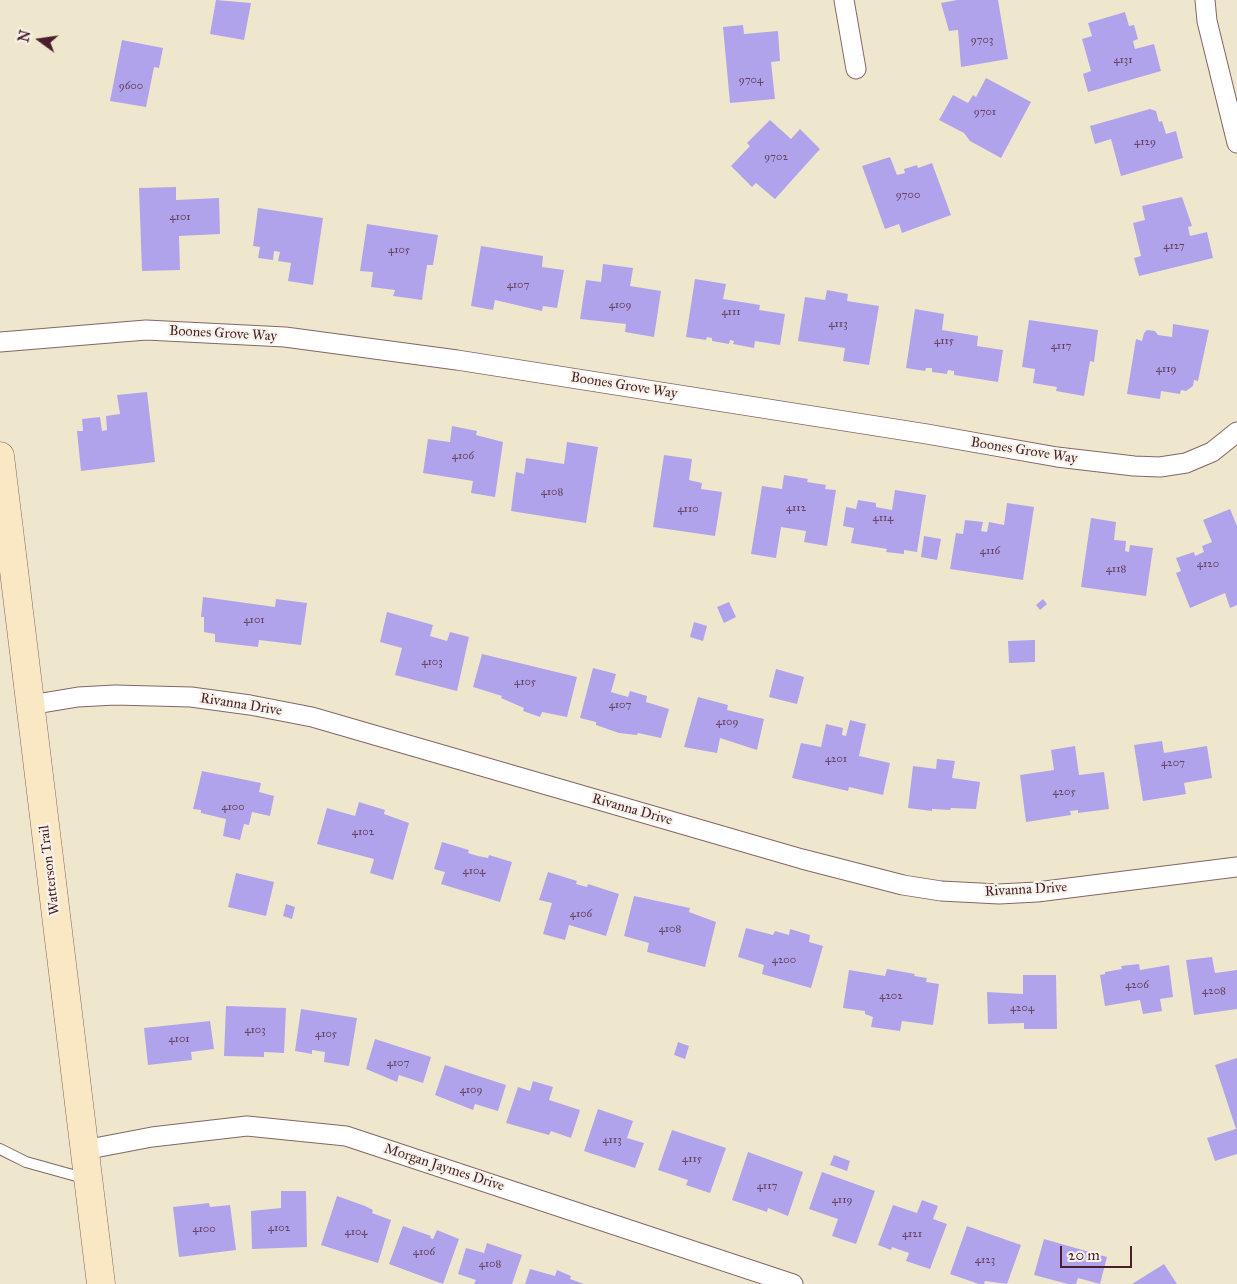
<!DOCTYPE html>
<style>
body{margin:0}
#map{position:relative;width:1237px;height:1284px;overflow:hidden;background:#efe7cd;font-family:"IM FELL Great Primer",serif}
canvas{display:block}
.north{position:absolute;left:15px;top:15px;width:50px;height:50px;-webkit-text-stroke:4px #f7f3e8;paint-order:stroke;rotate:284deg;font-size:14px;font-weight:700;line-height:20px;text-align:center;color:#4a1f2b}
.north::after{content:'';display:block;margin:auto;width:18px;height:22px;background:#4a1f2b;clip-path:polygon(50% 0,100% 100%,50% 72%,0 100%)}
.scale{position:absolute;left:1060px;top:1246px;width:72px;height:22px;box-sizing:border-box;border:2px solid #4a1f2b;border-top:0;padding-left:6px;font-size:15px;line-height:18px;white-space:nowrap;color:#4a1f2b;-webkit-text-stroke:4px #f7f3e8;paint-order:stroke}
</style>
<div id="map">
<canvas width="1237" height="1284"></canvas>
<div class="north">N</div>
<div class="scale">20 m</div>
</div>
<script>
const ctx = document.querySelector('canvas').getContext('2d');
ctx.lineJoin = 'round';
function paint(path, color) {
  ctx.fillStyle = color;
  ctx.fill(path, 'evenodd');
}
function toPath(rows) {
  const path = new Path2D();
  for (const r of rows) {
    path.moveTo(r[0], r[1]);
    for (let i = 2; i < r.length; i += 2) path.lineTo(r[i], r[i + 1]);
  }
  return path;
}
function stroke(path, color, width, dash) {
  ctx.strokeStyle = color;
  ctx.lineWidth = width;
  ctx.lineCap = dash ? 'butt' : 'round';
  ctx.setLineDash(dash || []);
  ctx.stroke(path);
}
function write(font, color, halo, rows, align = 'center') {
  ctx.font = font + ' "IM FELL Great Primer",serif';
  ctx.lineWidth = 4.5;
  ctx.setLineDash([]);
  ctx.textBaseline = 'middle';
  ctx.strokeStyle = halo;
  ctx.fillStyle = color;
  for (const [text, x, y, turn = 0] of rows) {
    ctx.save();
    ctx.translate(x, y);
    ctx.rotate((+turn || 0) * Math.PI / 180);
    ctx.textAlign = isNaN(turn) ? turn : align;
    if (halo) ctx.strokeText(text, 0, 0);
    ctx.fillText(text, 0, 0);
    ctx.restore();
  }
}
const building = toPath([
 [216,0,251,3,244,40,210,34],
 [957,0,998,0,1008,59,961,67,958,30,949,31,941,3],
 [1125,12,1129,26,1134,25,1138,39,1133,41,1135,49,1154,44,1161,71,1088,92,1083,74,1091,71,1082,39,1092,36,1088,23],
 [743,25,744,34,778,31,780,61,771,62,775,99,730,103,723,27],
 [122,40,163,48,159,68,154,67,146,107,110,101],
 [986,78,1031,102,1001,158,970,141,964,133,939,120,953,95,968,103,973,95,976,97],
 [1150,109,1156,111,1159,122,1162,121,1166,134,1176,131,1183,158,1121,176,1111,139,1095,144,1090,126],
 [770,120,791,139,800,129,820,149,775,199,756,183,752,187,731,166,750,146,747,143],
 [890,157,897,175,905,173,904,169,917,165,918,168,932,163,951,215,902,233,899,224,885,229,862,166],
 [176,187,176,200,219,198,220,234,179,236,180,270,142,271,139,188],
 [1182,197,1192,226,1188,227,1190,236,1207,232,1213,258,1139,276,1134,258,1141,256,1133,223,1145,220,1142,206],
 [258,208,323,218,313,285,288,281,291,263,278,261,280,252,274,251,273,260,258,258,260,247,253,246],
 [367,224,438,235,433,265,427,265,422,300,393,296,395,290,371,287,373,272,360,271],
 [481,246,543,256,542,267,564,270,557,308,543,306,542,311,495,300,493,310,471,306],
 [603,264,633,268,630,286,661,291,654,337,625,332,626,324,580,319,586,280,601,282],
 [695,279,726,284,723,299,760,305,759,310,785,314,780,345,755,341,754,348,733,344,734,341,730,340,729,344,712,341,712,338,707,337,706,340,686,337],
 [827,290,848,294,847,301,879,306,869,365,843,361,845,348,798,341,805,297,825,300],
 [915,309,944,314,942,330,978,336,977,346,1003,350,998,382,954,375,954,371,948,370,947,374,932,372,932,368,926,368,925,371,906,368],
 [1029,320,1098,330,1094,362,1090,361,1084,396,1056,391,1057,387,1033,383,1035,369,1022,367],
 [1173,324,1209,330,1198,381,1194,380,1193,386,1186,391,1181,390,1180,394,1161,391,1160,399,1127,394,1136,339,1142,341,1144,333,1147,330,1155,331,1158,335,1172,337],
 [147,392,155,462,81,471,77,431,83,431,82,419,100,417,102,431,107,430,106,416,120,414,117,395],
 [452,426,477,431,476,435,503,442,495,497,471,493,473,481,423,473,428,439,450,442],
 [567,442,598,447,586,523,511,511,516,472,524,474,526,458,564,464],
 [664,455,692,459,689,480,702,483,701,489,722,492,715,536,653,527],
 [784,475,808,479,807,482,826,485,825,489,836,490,827,546,804,542,806,531,781,527,776,558,751,554,762,486,782,489],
 [895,490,926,495,917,552,904,550,904,554,886,552,887,549,851,543,854,528,843,526,846,507,856,509,858,500,876,503,876,507,892,510],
 [1007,503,1034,507,1023,580,950,569,956,533,963,534,965,520,983,522,981,531,987,532,989,522,1004,525],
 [1230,509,1237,526,1237,605,1230,608,1225,593,1190,608,1176,573,1181,571,1176,558,1194,552,1195,556,1204,552,1202,546,1212,542,1203,520],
 [1091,518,1116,522,1114,540,1126,541,1125,551,1129,552,1130,545,1153,548,1146,596,1081,587],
 [924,536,941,539,937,560,921,557],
 [203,597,275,607,276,599,307,603,301,645,259,640,258,647,215,642,215,634,204,632,204,617,201,617],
 [1043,599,1047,604,1040,610,1036,605],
 [729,602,736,617,724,623,717,607],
 [387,612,433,625,430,636,447,641,450,632,469,637,457,691,395,675,402,648,380,642],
 [694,622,707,626,703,641,690,637],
 [1035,640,1035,662,1009,663,1008,641],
 [482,654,577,677,567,717,542,712,540,717,523,711,524,708,501,698,502,696,473,687],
 [593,668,616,674,611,692,628,697,630,691,647,696,646,702,669,709,661,738,638,733,637,735,619,733,596,725,596,722,580,718],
 [776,669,804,677,797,704,769,697],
 [698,697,728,705,727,710,764,719,757,750,720,738,717,753,684,747],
 [850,720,866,724,859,756,890,763,883,795,849,787,848,791,792,778,801,743,821,747,826,724,843,728,842,735,846,736],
 [1162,741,1164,753,1207,746,1212,778,1184,783,1186,794,1143,801,1134,745],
 [1075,746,1079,775,1104,772,1109,809,1078,813,1078,810,1070,811,1071,815,1026,822,1020,775,1054,770,1051,750],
 [937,759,955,761,952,778,980,782,976,809,951,808,950,810,932,809,932,811,908,808,913,766,936,769],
 [202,771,261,783,259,792,274,796,270,816,252,812,249,825,244,824,240,840,223,836,226,819,201,813,201,810,193,809],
 [359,802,385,810,384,814,409,823,393,880,370,873,374,859,317,844,327,808,355,816],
 [442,842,469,850,468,853,478,856,488,858,489,855,512,862,500,902,441,884,445,872,434,869],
 [548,872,577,881,576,884,587,887,588,884,619,894,606,936,569,925,565,940,543,934,552,903,539,900],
 [236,873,274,882,266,916,228,907],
 [634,896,690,908,689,912,716,922,705,967,647,952,649,943,624,936],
 [286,904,295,907,292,919,283,916],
 [746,928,773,935,775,931,789,935,790,929,810,935,809,942,823,946,811,988,762,974,764,965,738,957],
 [1212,957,1215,973,1237,970,1237,1009,1194,1015,1186,960],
 [1139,964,1140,970,1169,965,1173,997,1160,999,1162,1011,1143,1014,1140,1000,1105,1006,1100,975,1105,974,1105,972,1122,969,1121,966],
 [887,969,915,974,914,976,927,978,926,982,939,984,933,1025,902,1021,900,1031,871,1027,873,1017,865,1014,865,1011,843,1008,849,970,885,976],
 [1023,975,1056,975,1057,1029,1024,1029,1024,1023,988,1024,987,992,1023,994],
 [226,1006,286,1008,284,1053,264,1052,264,1057,224,1056],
 [301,1009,357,1018,349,1066,324,1062,325,1052,312,1050,312,1054,295,1051],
 [210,1021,214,1049,191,1052,192,1060,148,1065,144,1028],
 [375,1039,431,1057,423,1083,399,1075,397,1082,366,1069],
 [678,1042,689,1046,685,1059,674,1055],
 [1237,1058,1237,1154,1215,1161,1207,1138,1236,1129,1215,1065],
 [445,1065,506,1085,498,1111,475,1104,473,1110,435,1095],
 [533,1081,553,1087,549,1100,580,1110,571,1138,551,1131,549,1135,506,1123,518,1087,530,1091],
 [598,1109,633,1121,627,1138,644,1143,635,1168,584,1151],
 [672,1130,726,1148,710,1193,686,1185,688,1180,658,1170],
 [748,1152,803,1172,788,1216,768,1208,767,1212,732,1200],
 [834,1155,850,1161,847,1171,830,1165],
 [822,1172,875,1191,856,1244,832,1236,838,1219,809,1209],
 [281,1191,306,1191,307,1247,252,1249,251,1211,281,1208],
 [337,1196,365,1206,373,1210,372,1213,391,1220,378,1263,321,1245],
 [922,1200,938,1206,933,1219,947,1224,930,1269,906,1261,909,1253,892,1247,891,1250,878,1245,893,1205,917,1213],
 [209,1203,210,1207,230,1205,236,1250,179,1257,173,1207],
 [403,1226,431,1236,430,1238,433,1239,437,1230,459,1239,443,1284,389,1264],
 [967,1226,1021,1245,1007,1284,985,1281,984,1284,979,1284,950,1274],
 [1044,1239,1107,1257,1100,1284,1078,1278,1076,1284,1068,1284,1034,1275],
 [487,1243,522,1255,512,1284,474,1284,476,1280,458,1274,466,1248,484,1253],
 [1164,1264,1177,1284,1132,1284],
 [530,1269,555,1276,557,1270,571,1276,570,1279,584,1284,525,1284]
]);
const lane = toPath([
 [0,1149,26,1162,87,1179]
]);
const street = toPath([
 [844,0,856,69],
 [1205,0,1207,21,1237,143],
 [0,342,146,330,285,337,457,360,927,434,1057,457,1134,466,1160,467,1186,463,1212,452,1237,432],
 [30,705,78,697,115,695,191,697,250,705,312,717,802,859,903,885,941,891,999,894,1037,892,1237,867],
 [84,1150,152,1137,247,1126,346,1136,793,1284]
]);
const secondary = toPath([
 [0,456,101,1284]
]);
const numberNames = [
 ["9703",982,40],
 ["4131",1123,60],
 ["9704",751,80],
 ["9600",131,86],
 ["9701",985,112],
 ["4129",1145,142],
 ["9702",776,157],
 ["9700",908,195],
 ["4101",180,217],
 ["4127",1174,246],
 ["4105",399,250],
 ["4107",518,285],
 ["4109",620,305],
 ["4111",731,312],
 ["4113",838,324],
 ["4115",944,341],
 ["4117",1061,346],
 ["4119",1166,369],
 ["4106",463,456],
 ["4108",552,492],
 ["4112",796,508],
 ["4110",688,509],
 ["4114",883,518],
 ["4116",990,551],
 ["4120",1208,564],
 ["4118",1116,569],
 ["4101",254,620],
 ["4103",432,662],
 ["4105",525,682],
 ["4107",620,705],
 ["4109",727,722],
 ["4201",836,759],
 ["4207",1173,763],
 ["4205",1064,792],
 ["4100",233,807],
 ["4102",363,832],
 ["4104",474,871],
 ["4106",581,914],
 ["4108",670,929],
 ["4200",784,960],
 ["4206",1137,985],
 ["4208",1214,991],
 ["4202",891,996],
 ["4204",1022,1008],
 ["4103",255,1030],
 ["4105",326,1034],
 ["4101",179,1039],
 ["4107",398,1063],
 ["4109",471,1090],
 ["4113",612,1140],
 ["4115",692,1159],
 ["4117",767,1186],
 ["4119",842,1200],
 ["4102",279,1228],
 ["4100",204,1229],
 ["4104",356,1232],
 ["4121",912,1234],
 ["4106",424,1252],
 ["4123",985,1260],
 ["4108",490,1264]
];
const streetNames = [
 ["Boones Grove Way",223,334,3],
 ["Boones Grove Way",624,386,9],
 ["Boones Grove Way",1024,451,9],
 ["Rivanna Drive",241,705,9],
 ["Rivanna Drive",632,810,16],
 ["Watterson Trail",50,870,-97],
 ["Rivanna Drive",1026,890,-3],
 ["Morgan Jaymes Drive",444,1168,18]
];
paint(building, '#b1a3eb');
stroke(lane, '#846564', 12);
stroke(street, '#846564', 21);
stroke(secondary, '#846564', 29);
stroke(lane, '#fff', 10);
stroke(street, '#fff', 19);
stroke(secondary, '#fae7c3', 28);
write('11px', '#64405b', null, numberNames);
write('14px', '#4a1f2b', '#f7f3e8', streetNames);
</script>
